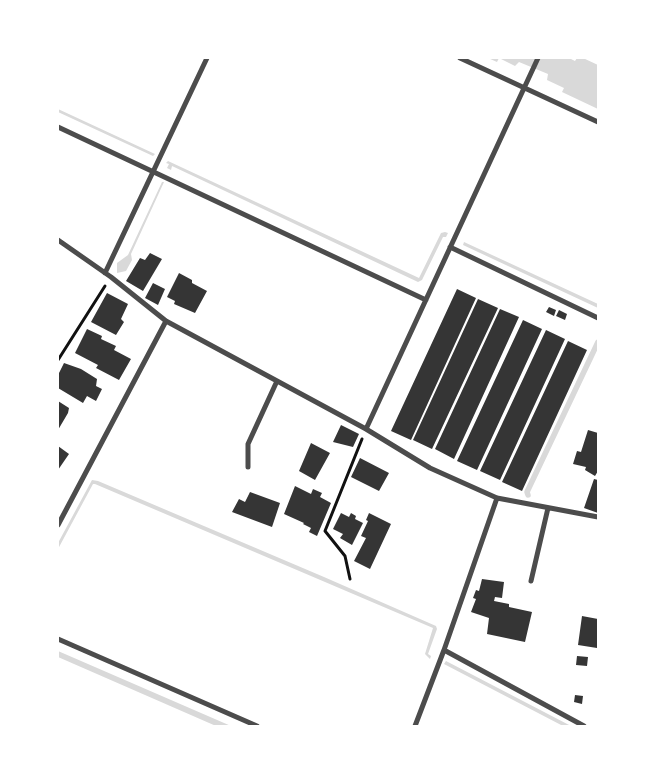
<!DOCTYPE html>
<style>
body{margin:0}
#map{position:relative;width:656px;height:784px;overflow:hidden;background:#fff;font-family:"Noto Sans",sans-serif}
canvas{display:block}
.frame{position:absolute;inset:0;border:59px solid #fff;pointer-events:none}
</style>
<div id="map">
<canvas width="656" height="784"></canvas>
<div class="frame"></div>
</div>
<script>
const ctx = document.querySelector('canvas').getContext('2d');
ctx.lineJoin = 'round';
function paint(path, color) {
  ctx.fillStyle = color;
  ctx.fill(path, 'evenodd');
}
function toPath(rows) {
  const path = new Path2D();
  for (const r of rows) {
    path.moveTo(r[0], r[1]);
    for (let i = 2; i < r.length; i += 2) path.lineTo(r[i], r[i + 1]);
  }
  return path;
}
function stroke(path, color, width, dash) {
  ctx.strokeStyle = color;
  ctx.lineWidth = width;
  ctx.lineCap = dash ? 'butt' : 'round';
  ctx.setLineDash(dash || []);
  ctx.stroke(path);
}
const water = toPath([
 [488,58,569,58,575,61,577,58,583,58,598,65,598,109,562,92,564,88,547,80,548,74,519,62,515,66,499,58,497,62],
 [58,109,155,154,153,156,58,112],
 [168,161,419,278,441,233,445,232,448,233,446,237,443,237,422,280,418,282,172,166,171,170,167,168,169,164,166,163],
 [162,182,164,182,131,254,132,260,126,271,117,273,117,263,128,255],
 [464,242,598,304,598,308,463,245],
 [92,480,98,481,324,577,436,626,437,629,428,654,431,656,430,659,425,654,433,628,95,484,93,484,58,549,58,543],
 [58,651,231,726,216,726,58,657],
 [446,661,571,726,563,726,444,664]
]);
const stream = toPath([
 [528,495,527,492,598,342]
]);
const building = toPath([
 [150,253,162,259,143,291,126,281,140,258,145,260],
 [179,273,192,280,192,283,207,291,195,313,174,304,175,301,167,297],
 [153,283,165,289,158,305,145,298],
 [457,289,476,298,411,440,391,431],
 [107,293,128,304,121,319,124,322,116,335,91,322],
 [478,299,498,308,432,449,413,440],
 [549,307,556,310,554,316,546,312],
 [500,309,519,317,454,459,435,449],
 [559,310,567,314,565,320,556,316],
 [523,320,542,329,477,470,457,461],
 [87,329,102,336,101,339,116,346,114,350,131,359,119,380,96,368,98,365,75,353],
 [546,330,565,339,500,480,480,471],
 [568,341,587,350,522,491,502,482],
 [64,363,81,369,97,379,96,386,102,389,96,401,87,396,83,403,58,388,58,375],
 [58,401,69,408,68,413,58,430],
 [341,425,359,434,353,447,333,442],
 [588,430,598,433,598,471,595,476,585,470,586,467,573,464,577,451,581,452],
 [311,443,330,453,315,480,299,471],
 [58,446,69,454,58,470],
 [360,458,389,473,379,491,351,477],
 [594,479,598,480,598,513,584,508],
 [295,486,311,494,313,489,322,493,320,497,331,503,317,536,309,532,311,528,303,524,304,523,284,514],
 [250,492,280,503,272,527,232,512,239,499,245,502],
 [341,513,349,517,351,513,356,516,355,519,363,523,352,545,340,538,343,534,333,529],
 [369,513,391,524,370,569,354,561,366,538,361,536,368,521,366,520],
 [482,579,504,582,502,598,495,597,494,601,509,604,509,607,532,612,525,642,487,634,489,618,471,612,476,599,473,598,476,590,479,591],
 [582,616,598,619,597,648,578,645],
 [577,656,588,657,587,666,576,665],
 [575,695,583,696,582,704,574,702]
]);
const path = toPath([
 [58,360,105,286],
 [350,579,345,556,325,531,362,439]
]);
const minor = toPath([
 [460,58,598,122],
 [58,127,426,300],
 [58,240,111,277,166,321,366,429,430,468,497,498,598,517],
 [450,247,598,318],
 [105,273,207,58],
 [366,429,538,58],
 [248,467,248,444,277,381],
 [497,498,444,650,584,726],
 [58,525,166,321],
 [531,581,548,508],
 [58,639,257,726],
 [415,726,444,650]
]);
paint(water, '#d9d9d9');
stroke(stream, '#d9d9d9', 5.5);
paint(building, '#353535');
stroke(path, '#111', 3);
stroke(minor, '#4c4c4c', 5);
</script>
